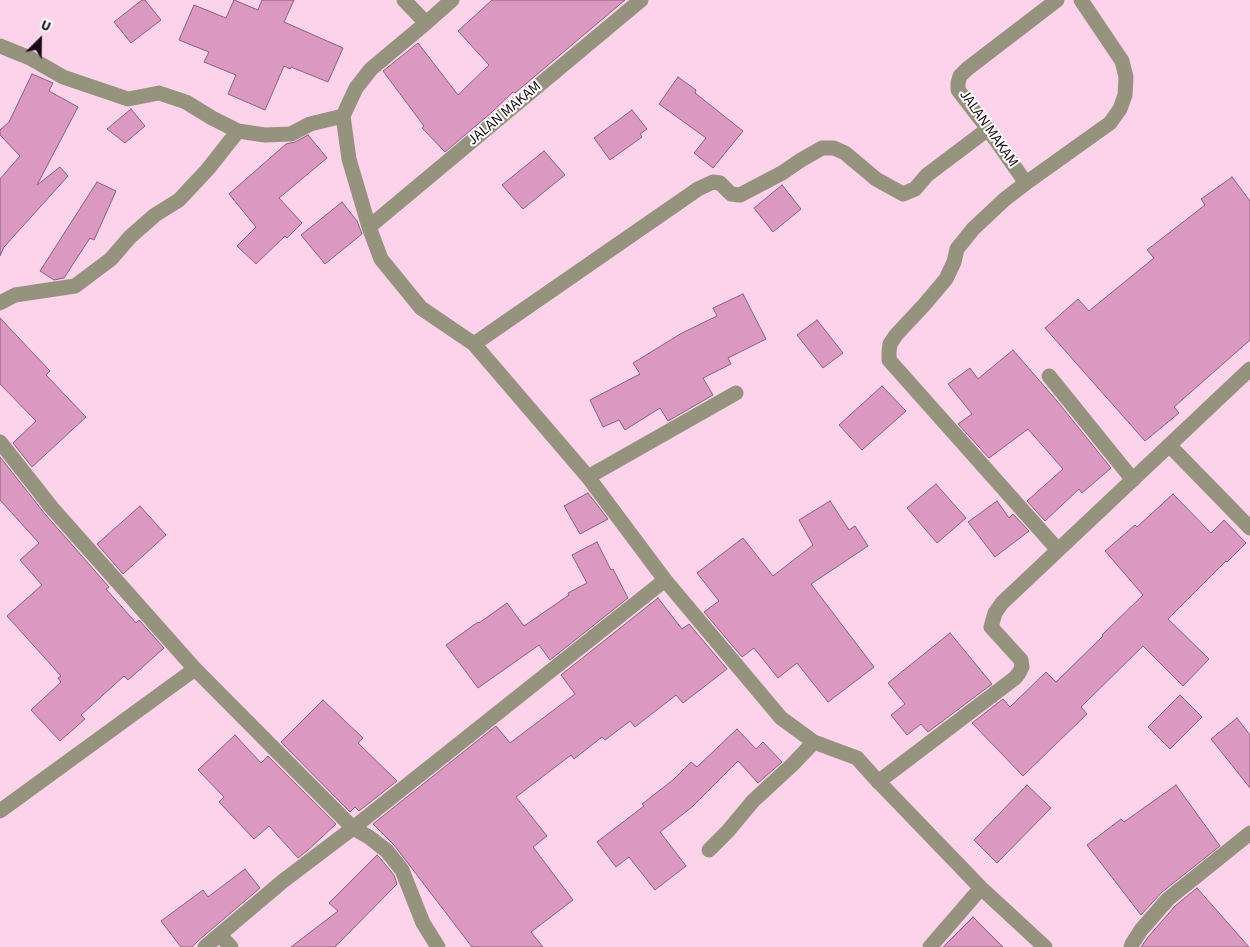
<!DOCTYPE html>
<style>
body{margin:0}
#map{position:relative;width:1250px;height:947px;overflow:hidden;background:#fcd3eb;font-family:"Source Sans 3",sans-serif}
canvas{display:block}
.north{position:absolute;left:15px;top:15px;width:50px;height:50px;-webkit-text-stroke:4px #fff;paint-order:stroke;rotate:23deg;font-size:14px;font-weight:700;line-height:20px;text-align:center;color:#180812}
.north::after{content:'';display:block;margin:auto;width:18px;height:22px;background:#180812;clip-path:polygon(50% 0,100% 100%,50% 72%,0 100%)}
</style>
<div id="map">
<canvas width="1250" height="947"></canvas>
<div class="north">U</div>
</div>
<script>
const ctx = document.querySelector('canvas').getContext('2d');
ctx.lineJoin = 'round';
function paint(path, color) {
  ctx.fillStyle = color;
  ctx.fill(path, 'evenodd');
}
function toPath(rows) {
  const path = new Path2D();
  for (const r of rows) {
    path.moveTo(r[0], r[1]);
    for (let i = 2; i < r.length; i += 2) path.lineTo(r[i], r[i + 1]);
  }
  return path;
}
function stroke(path, color, width, dash) {
  ctx.strokeStyle = color;
  ctx.lineWidth = width;
  ctx.lineCap = dash ? 'butt' : 'round';
  ctx.setLineDash(dash || []);
  ctx.stroke(path);
}
function write(font, color, halo, rows, align = 'center') {
  ctx.font = font + ' "Source Sans 3",sans-serif';
  ctx.lineWidth = 4;
  ctx.setLineDash([]);
  ctx.textBaseline = 'middle';
  ctx.strokeStyle = halo;
  ctx.fillStyle = color;
  for (const [text, x, y, turn = 0] of rows) {
    ctx.save();
    ctx.translate(x, y);
    ctx.rotate((+turn || 0) * Math.PI / 180);
    ctx.textAlign = isNaN(turn) ? turn : align;
    if (halo) ctx.strokeText(text, 0, 0);
    ctx.fillText(text, 0, 0);
    ctx.restore();
  }
}
const building = toPath([
 [142,0,145,0,161,20,131,43,114,22,142,0],
 [234,0,258,10,262,0,294,0,284,22,343,48,328,82,291,67,290,69,284,66,265,110,228,94,236,75,204,62,209,52,179,40,194,5,226,18,234,0],
 [492,0,625,0,515,93,513,92,491,113,445,152,422,128,424,126,383,71,418,43,458,95,489,65,458,31,492,0],
 [32,74,53,83,49,91,78,107,37,185,60,167,68,176,4,247,0,256,0,179,20,156,0,135,0,130,9,122,32,74],
 [678,77,696,90,695,93,743,131,713,168,694,153,706,138,659,104,678,77],
 [131,109,145,126,125,143,107,129,131,109],
 [632,110,647,129,640,134,642,137,610,160,594,138,632,110],
 [308,135,327,158,279,198,302,223,287,238,285,236,256,264,237,246,256,227,229,194,286,144,295,142,308,135],
 [544,151,565,175,523,209,502,185,544,151],
 [1232,177,1250,201,1250,340,1174,407,1179,413,1145,441,1045,328,1078,299,1089,311,1154,258,1147,250,1205,205,1201,199,1232,177],
 [97,182,116,191,94,240,90,238,64,278,54,280,40,271,97,182],
 [782,185,801,209,773,232,754,208,782,185],
 [342,202,357,221,362,234,325,264,301,235,342,202],
 [743,294,766,339,728,358,731,364,703,378,713,395,668,421,660,408,625,430,619,420,603,427,590,400,640,374,633,363,682,333,717,316,713,308,743,294],
 [0,318,50,371,46,375,86,417,32,467,13,443,36,421,0,384,0,318],
 [817,320,843,353,823,368,797,335,817,320],
 [1013,350,1057,401,1111,468,1082,493,1079,489,1045,521,1027,501,1063,469,1028,429,989,458,958,424,972,414,948,384,970,368,978,379,1013,350],
 [882,386,906,411,862,450,839,425,882,386],
 [0,457,45,514,109,587,106,589,136,623,139,620,164,648,128,680,124,676,81,715,85,719,60,741,31,710,61,682,58,678,61,676,7,616,42,585,20,560,39,543,0,500,0,457],
 [936,484,966,518,937,543,907,508,936,484],
 [588,493,608,519,580,534,564,506,588,493],
 [1173,494,1211,533,1224,520,1246,543,1227,562,1226,561,1168,619,1209,659,1183,686,1143,646,1081,707,1087,714,1023,776,972,723,1003,699,1010,707,1046,672,1056,682,1103,636,1102,635,1143,595,1105,551,1135,525,1137,527,1173,494],
 [830,501,849,530,855,526,868,546,811,584,874,667,828,702,797,663,778,678,754,648,742,657,704,612,719,601,697,573,743,538,773,576,813,545,799,520,830,501],
 [997,501,1009,518,1013,514,1029,531,995,557,968,522,997,501],
 [140,506,166,535,123,574,97,544,140,506],
 [597,542,611,570,613,569,628,598,550,660,539,645,478,688,446,645,478,622,479,623,507,603,524,626,569,595,568,593,587,583,572,555,597,542],
 [658,598,682,629,689,624,727,669,683,703,676,695,635,727,630,721,605,740,602,737,574,759,571,755,516,797,547,836,533,847,573,900,531,932,543,947,472,947,394,845,373,824,496,726,510,743,575,694,561,675,658,598],
 [950,633,992,684,928,732,921,724,907,735,891,715,905,704,888,683,950,633],
 [1180,695,1202,717,1170,749,1148,727,1180,695],
 [323,700,363,738,358,743,397,781,359,811,355,807,350,812,281,742,323,700],
 [1237,718,1250,735,1250,788,1211,739,1237,718],
 [737,729,756,749,763,742,782,762,758,783,738,761,692,807,660,832,686,866,655,890,629,857,616,867,597,842,644,806,642,804,673,780,691,762,697,767,737,729],
 [235,735,261,763,268,756,336,824,308,850,298,858,269,826,254,839,219,802,224,797,198,770,235,735],
 [1027,785,1051,808,997,863,974,840,1027,785],
 [1176,785,1220,846,1162,892,1141,915,1087,845,1121,819,1124,822,1176,785],
 [377,855,380,858,394,875,397,884,335,947,291,947,338,911,329,903,377,855],
 [245,869,260,888,199,940,192,947,181,947,161,921,203,890,208,897,245,869],
 [1197,888,1249,947,1141,947,1149,936,1175,906,1197,888],
 [973,917,1003,947,943,947,973,917]
]);
const minor = toPath([
 [404,0,426,23],
 [0,46,30,58,63,77,128,99,159,93,186,102,212,118,238,131,265,135,291,134,310,124,343,116,349,159,369,227,381,259,421,308,474,344,588,477,665,580,781,718,814,742,857,758,874,777,981,888,1045,947],
 [343,116,356,88,371,69,426,23,452,0],
 [1026,183,988,129,958,90,958,83,960,76,967,69,1057,0],
 [369,227,641,0],
 [0,303,15,295,75,286,111,259,130,237,155,215,179,200,208,169,238,131],
 [474,344,698,189,713,182,720,183,731,194,740,195,782,173,801,160,822,148,834,148,845,153,876,179,903,194,915,189,927,175,988,129],
 [1049,376,1133,480],
 [0,442,52,508,195,669,353,828,369,837,387,851,402,870,423,923,438,947],
 [1169,445,1250,528],
 [588,477,736,393],
 [1058,550,889,360,889,352,890,344,896,335,924,305,946,279,954,262,957,249,973,229,1005,199,1026,183,1110,123,1120,109,1125,95,1126,77,1122,61,1081,0],
 [878,782,1015,678,1019,673,1022,667,1021,660,991,627,995,613,1002,603,1250,369],
 [0,811,195,669],
 [709,850,728,831,753,801,792,765,814,742],
 [220,935,231,947],
 [205,947,283,881,353,828,665,580],
 [930,947,981,888],
 [1131,947,1132,944,1141,930,1168,899,1250,833]
]);
const streetNames = [
 ["JALAN MAKAM",505,114,-40],
 ["JALAN MAKAM",988,129,55]
];
paint(building, '#db98c1');
stroke(building, '#8c607b', 1);
stroke(minor, '#95937e', 15);
write('15px', '#180812', '#fff', streetNames);
</script>
